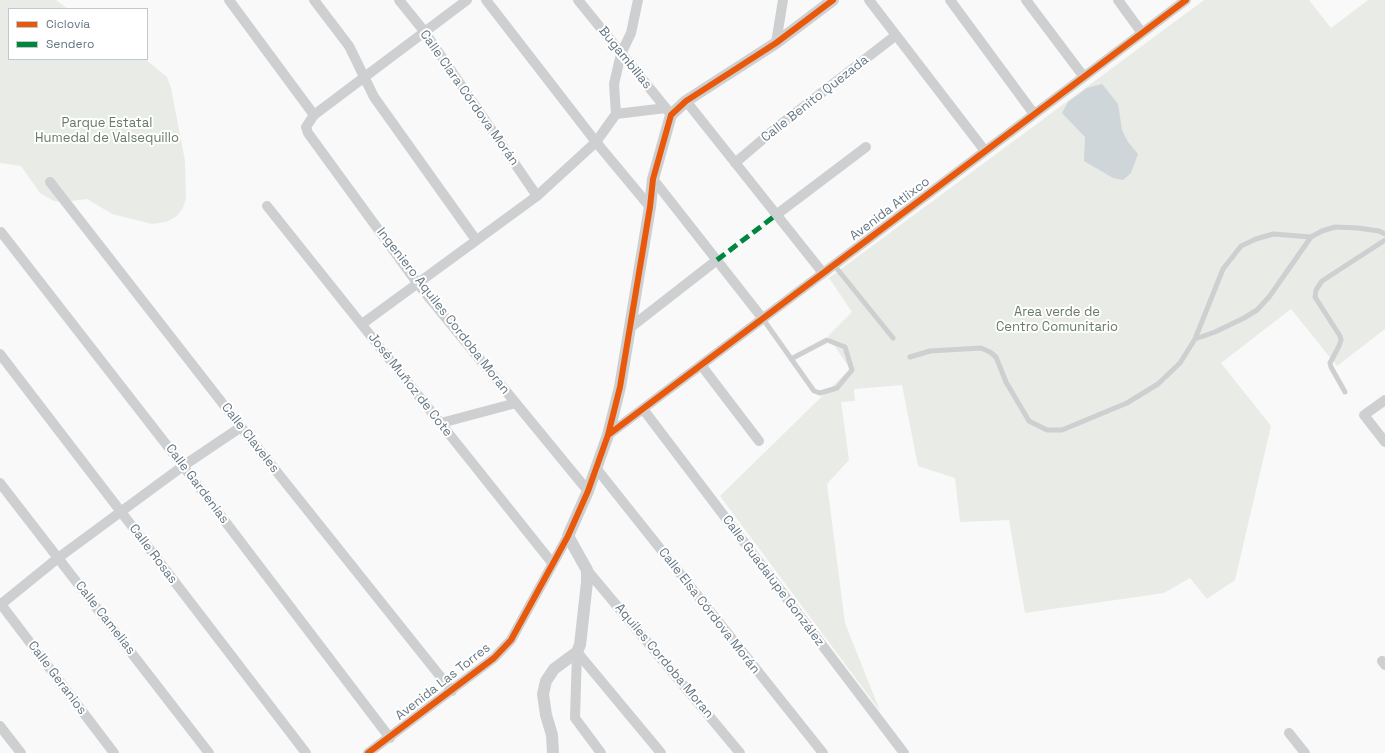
<!DOCTYPE html>
<meta charset="utf-8">
<style>
body{margin:0}
#map{position:relative;width:1385px;height:753px;overflow:hidden;background:#f9f9f9;font-family:"Space Grotesk",sans-serif}
canvas{display:block}
.legend{position:absolute;left:8px;top:8px;width:140px;height:52px;box-sizing:border-box;background:#fff;border:1px solid #c1c8cd;margin:0;padding:5px 7px;list-style:none;font-size:12px;color:#657683}
.legend li{display:flex;align-items:center;gap:8px;height:20px}
.legend b{width:20px;border:1px solid #c1c8cd}
</style>
<div id="map">
<canvas width="1385" height="753"></canvas>
<ul class="legend">
<li><b style="height:5px;background:#e8590c"></b>Ciclovía</li>
<li><b style="height:5px;background:#00873e"></b>Sendero</li>
</ul>
</div>
<script>
const ctx = document.querySelector('canvas').getContext('2d');
ctx.lineJoin = 'round';
function paint(path, color) {
  ctx.fillStyle = color;
  ctx.fill(path, 'evenodd');
}
function toPath(rows) {
  const path = new Path2D();
  for (const r of rows) {
    path.moveTo(r[0], r[1]);
    for (let i = 2; i < r.length; i += 2) path.lineTo(r[i], r[i + 1]);
  }
  return path;
}
function stroke(path, color, width, dash) {
  ctx.strokeStyle = color;
  ctx.lineWidth = width;
  ctx.lineCap = dash ? 'butt' : 'round';
  ctx.setLineDash(dash || []);
  ctx.stroke(path);
}
function write(font, color, halo, rows, align = 'center') {
  ctx.font = font + ' "Space Grotesk",sans-serif';
  ctx.lineWidth = 4;
  ctx.setLineDash([]);
  ctx.textBaseline = 'middle';
  ctx.strokeStyle = halo;
  ctx.fillStyle = color;
  for (const [text, x, y, turn = 0] of rows) {
    ctx.save();
    ctx.translate(x, y);
    ctx.rotate((+turn || 0) * Math.PI / 180);
    ctx.textAlign = isNaN(turn) ? turn : align;
    if (halo) ctx.strokeText(text, 0, 0);
    ctx.fillText(text, 0, 0);
    ctx.restore();
  }
}
const green = toPath([
 [0,0,56,0,68,9,9,9,9,59,145,59,167,77,171,88,185,161,186,198,183,208,177,216,166,222,152,224,112,214,87,199,63,202,54,201,40,193,21,166,0,163],
 [1204,0,1309,0,1331,28,1368,0,1385,0,1385,329,1337,366,1291,309,1221,363,1271,426,1235,580,1207,599,1190,578,1164,593,1025,613,1009,520,960,522,955,478,918,466,902,385,854,389,855,401,841,402,849,460,827,484,845,623,880,711,720,496,850,369,828,336,852,312,829,278]
]);
const water = toPath([
 [1102,84,1118,104,1122,130,1128,142,1138,154,1131,173,1123,180,1113,178,1084,161,1085,137,1062,113,1068,102,1087,88]
]);
const service = toPath([
 [834,265,893,338],
 [763,319,814,391,820,393,837,388,852,370,845,347,827,340,791,359],
 [1195,339,1223,269,1241,246,1256,239,1273,234,1311,237],
 [910,357,930,351,981,348,990,352,996,357,1006,382,1029,421,1047,430,1062,430,1127,403,1158,384,1180,363,1195,339,1215,332,1244,318,1257,310,1269,297,1311,237,1322,231,1335,227,1358,228,1379,231,1385,234],
 [1345,392,1331,367,1330,363,1339,346,1341,340,1340,336,1315,297,1316,290,1322,281,1385,240]
]);
const minor = toPath([
 [229,0,314,115],
 [314,0,349,46,374,97,476,240],
 [399,0,424,31,537,196],
 [467,0,314,115,306,127,308,133,418,284,588,491],
 [486,0,596,142,650,207],
 [578,0,669,112],
 [869,0,985,151],
 [950,0,1034,114],
 [1026,0,1084,77],
 [1118,0,1142,33],
 [776,43,783,0],
 [686,101,823,273],
 [616,114,614,84,621,54,631,33,638,0],
 [735,163,776,128,895,36],
 [653,179,763,319],
 [50,182,241,427,452,691],
 [267,206,553,564],
 [776,215,866,147],
 [1,232,183,466,390,738],
 [362,324,537,196,596,142,616,114,666,108],
 [631,327,717,260],
 [0,354,306,753],
 [701,365,759,441],
 [1385,400,1364,415,1385,442],
 [643,409,904,753],
 [441,423,516,403],
 [608,435,1186,0],
 [596,468,823,753],
 [0,483,209,753],
 [587,570,740,753],
 [0,603,114,753],
 [0,605,58,558,183,466,241,427],
 [577,652,661,753],
 [577,652,575,718,601,753],
 [1382,661,1385,665],
 [0,726,21,753],
 [1289,733,1305,753],
 [368,753,494,658,511,640,568,536]
]);
const tertiary = toPath([
 [553,753,552,735,546,715,543,694,546,681,554,669,577,652,580,645,587,582,587,570,568,536,588,491,608,435,620,387,650,207,653,179,671,115,686,101,776,43,833,0]
]);
const quiet = toPath([
 [717,260,776,215]
]);
const cycleway = toPath([
 [608,435,1186,0],
 [368,753,494,658,511,640,568,536,588,491,608,435,620,387,650,207,653,179,671,115,686,101,776,43,833,0]
]);
const streetNames = [
 ["Bugambilias",625,58,51],
 ["Calle Clara Córdova Morán",469,98,55],
 ["Calle Benito Quezada",815,99,-38],
 ["Avenida Atlixco",890,209,-37],
 ["Ingeniero Aquiles Cordoba Moran",443,311,52],
 ["José Muñoz de Cote",410,385,52],
 ["Calle Claveles",250,438,52],
 ["Calle Gardenias",197,484,53],
 ["Calle Rosas",153,554,53],
 ["Calle Guadalupe González",773,581,53],
 ["Calle Elsa Córdova Morán",709,611,52],
 ["Calle Camelias",105,618,52],
 ["Aquiles Cordoba Moran",664,661,50],
 ["Calle Geranios",57,678,53],
 ["Avenida Las Torres",443,682,-38]
];
const parkNames = [
 ["Parque Estatal",107,123],
 ["Humedal de Valsequillo",107,138],
 ["Area verde de",1057,312],
 ["Centro Comunitario",1057,327]
];
paint(green, '#e8ebe6');
paint(water, '#ced6d9');
stroke(service, '#cecfd0', 5);
stroke(minor, '#cecfd0', 10);
stroke(tertiary, '#cecfd0', 12);
stroke(quiet, '#00873e', 5, [10, 5]);
stroke(cycleway, '#e8590c', 6);
write('13px', '#657683', '#fff', streetNames);
write('13px', '#687a64', '#fff', parkNames);
</script>
